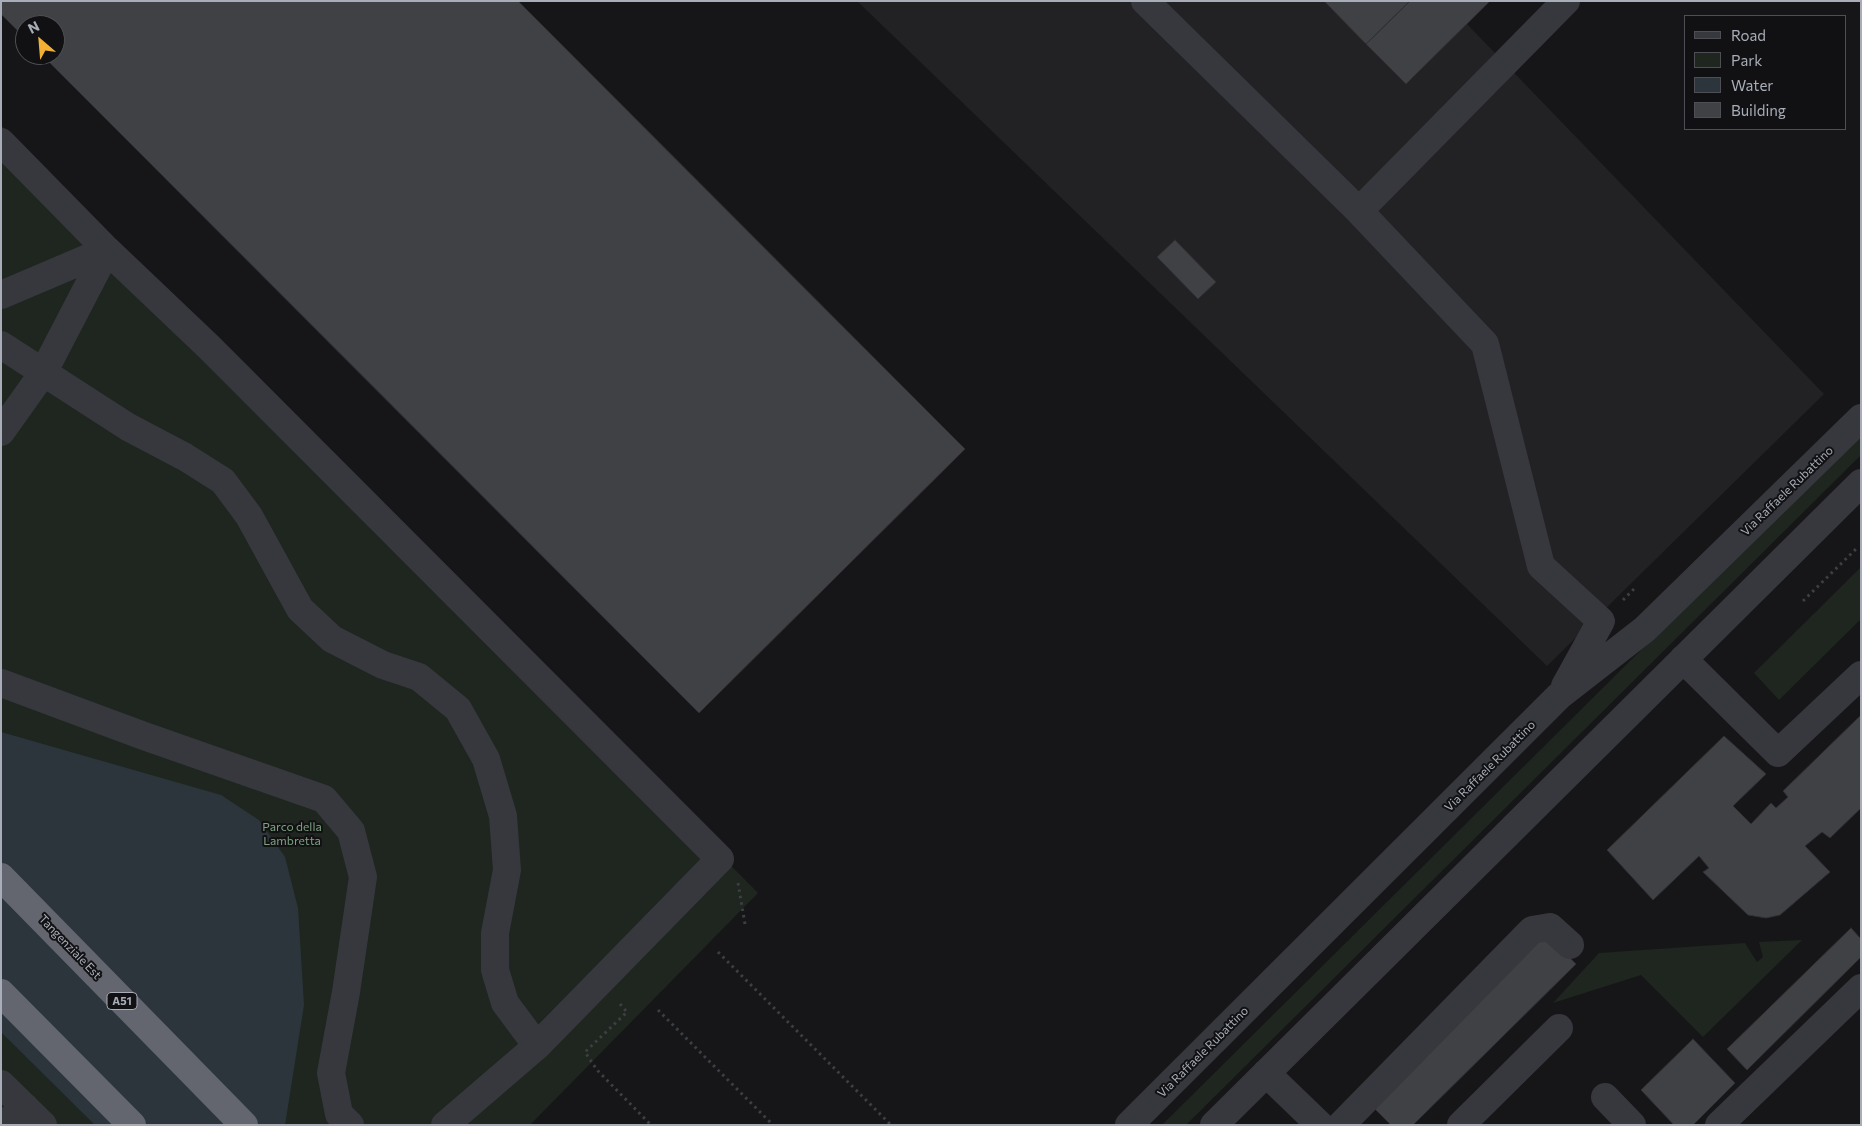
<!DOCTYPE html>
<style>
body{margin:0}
#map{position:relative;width:1862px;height:1126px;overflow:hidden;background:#161618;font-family:Commissioner,sans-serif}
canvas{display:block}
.frame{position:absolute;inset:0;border:2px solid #a8adb8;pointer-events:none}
.legend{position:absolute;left:1684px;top:15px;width:162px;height:115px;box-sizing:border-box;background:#111113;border:1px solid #4d4f55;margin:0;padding:6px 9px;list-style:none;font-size:15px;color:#a8adb8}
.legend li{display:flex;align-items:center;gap:10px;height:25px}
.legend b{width:25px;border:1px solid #4d4f55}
.north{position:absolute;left:15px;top:15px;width:50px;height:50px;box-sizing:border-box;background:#111113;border:1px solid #4d4f55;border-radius:50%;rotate:333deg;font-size:14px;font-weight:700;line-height:20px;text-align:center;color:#a8adb8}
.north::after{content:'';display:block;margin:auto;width:18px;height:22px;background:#f2b134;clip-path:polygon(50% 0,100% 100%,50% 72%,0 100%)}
</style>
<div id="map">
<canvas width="1862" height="1126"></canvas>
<div class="frame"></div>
<ul class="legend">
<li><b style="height:6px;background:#37383d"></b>Road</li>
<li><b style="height:14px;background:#1e261f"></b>Park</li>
<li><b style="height:14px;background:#2c353c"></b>Water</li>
<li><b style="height:14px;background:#404145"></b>Building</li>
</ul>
<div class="north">N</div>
</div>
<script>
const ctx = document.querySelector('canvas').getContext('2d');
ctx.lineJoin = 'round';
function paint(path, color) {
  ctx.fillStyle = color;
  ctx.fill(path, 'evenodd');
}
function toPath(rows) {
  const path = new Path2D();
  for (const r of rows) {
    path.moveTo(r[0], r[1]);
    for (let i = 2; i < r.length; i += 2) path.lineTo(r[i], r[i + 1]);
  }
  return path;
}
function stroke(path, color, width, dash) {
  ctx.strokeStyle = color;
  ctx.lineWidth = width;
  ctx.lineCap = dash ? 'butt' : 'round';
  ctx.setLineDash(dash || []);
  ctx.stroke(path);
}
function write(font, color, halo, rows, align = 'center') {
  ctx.font = font + ' Commissioner,sans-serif';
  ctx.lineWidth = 4;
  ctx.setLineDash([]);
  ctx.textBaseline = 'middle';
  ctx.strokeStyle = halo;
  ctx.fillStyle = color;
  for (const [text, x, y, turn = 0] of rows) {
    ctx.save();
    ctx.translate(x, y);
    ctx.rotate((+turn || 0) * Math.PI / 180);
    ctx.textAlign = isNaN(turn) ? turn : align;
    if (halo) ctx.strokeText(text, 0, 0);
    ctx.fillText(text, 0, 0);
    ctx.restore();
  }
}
const built = toPath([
 [857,1,1490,1,1467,24,1824,394,1547,666]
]);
const green = toPath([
 [1,125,758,893,530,1125,1,1125],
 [1861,432,1861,455,1186,1125,1162,1125],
 [1861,567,1861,619,1779,700,1754,673],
 [1802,940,1703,1037,1641,975,1553,1003,1599,953,1745,943,1757,962,1763,957,1759,942]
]);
const water = toPath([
 [1,732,221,795,259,820,285,857,298,908,304,1005,285,1125,95,1125,1,1032]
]);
const building = toPath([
 [1,1,518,1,965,449,699,713,42,55,55,55,55,25,25,25,25,38,1,14,1,1],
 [1324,1,1410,1,1366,44,1324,1],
 [1410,1,1490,1,1406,84,1366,44,1410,1],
 [1175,240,1216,282,1198,299,1157,257,1175,240],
 [1861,715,1861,808,1830,838,1822,832,1805,846,1830,872,1780,915,1766,918,1748,915,1703,872,1709,868,1699,856,1653,900,1607,850,1724,736,1766,774,1733,806,1751,824,1771,803,1776,808,1788,797,1783,791,1861,715],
 [1851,928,1861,939,1861,957,1747,1070,1727,1049,1851,928],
 [1546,935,1576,964,1413,1125,1391,1125,1371,1105,1546,935],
 [1693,1039,1735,1083,1693,1125,1674,1125,1641,1090,1693,1039]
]);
const path = toPath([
 [1623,600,1636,587],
 [1803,601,1858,547],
 [738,883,745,924],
 [718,952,891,1125],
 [620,1004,627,1012,585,1052,597,1070,651,1125],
 [658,1010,773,1125]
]);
const minor = toPath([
 [1145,1,1359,211,1485,344,1541,566,1601,621,1565,686],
 [1,142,107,250,43,373,1,432],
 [1359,211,1566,1],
 [1,295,107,250,210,348,720,859,537,1046,445,1125],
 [1,345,128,427,185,457,223,481,249,516,300,609,332,639,383,665,419,677,458,709,486,759,503,816,507,870,495,933,495,970,505,1003,537,1046],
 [1683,659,1778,753,1861,675],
 [1,683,144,736,324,799,351,831,363,877,346,992,331,1073,339,1114,350,1125],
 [1266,1073,1320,1125],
 [1,1084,43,1125],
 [1605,1097,1632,1125],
 [4,1125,25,1107],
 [1129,1125,1559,696,1645,629,1861,418],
 [1214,1125,1861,483],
 [1341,1125,1532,930,1550,927,1570,945],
 [1461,1125,1559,1028],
 [1719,1125,1861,988]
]);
const highway = toPath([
 [1,877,244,1125],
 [1,993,132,1125]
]);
const shields = [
 [122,1001,30]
];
const shieldNames = [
 ["A51",122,1001]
];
const streetNames = [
 ["Via Raffaele Rubattino",1787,491,-44],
 ["Via Raffaele Rubattino",1490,766,-45],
 ["Tangenziale Est",70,947,46],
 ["Via Raffaele Rubattino",1203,1052,-45]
];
const parkNames = [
 ["Parco della",292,827],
 ["Lambretta",292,841]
];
paint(built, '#222225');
paint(green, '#1e261f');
paint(water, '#2c353c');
paint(building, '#404145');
stroke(building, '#303034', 1);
stroke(path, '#3d3f44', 3, [2.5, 4]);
stroke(minor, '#37383d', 28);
stroke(highway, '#63666e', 28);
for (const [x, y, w] of shields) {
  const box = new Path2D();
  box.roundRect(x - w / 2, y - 8.5, w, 17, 4);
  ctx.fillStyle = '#111113';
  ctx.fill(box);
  stroke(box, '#a8adb8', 1);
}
write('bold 11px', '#a8adb8', null, shieldNames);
write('12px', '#a8adb8', '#111113', streetNames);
write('12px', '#7fa381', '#111113', parkNames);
</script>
